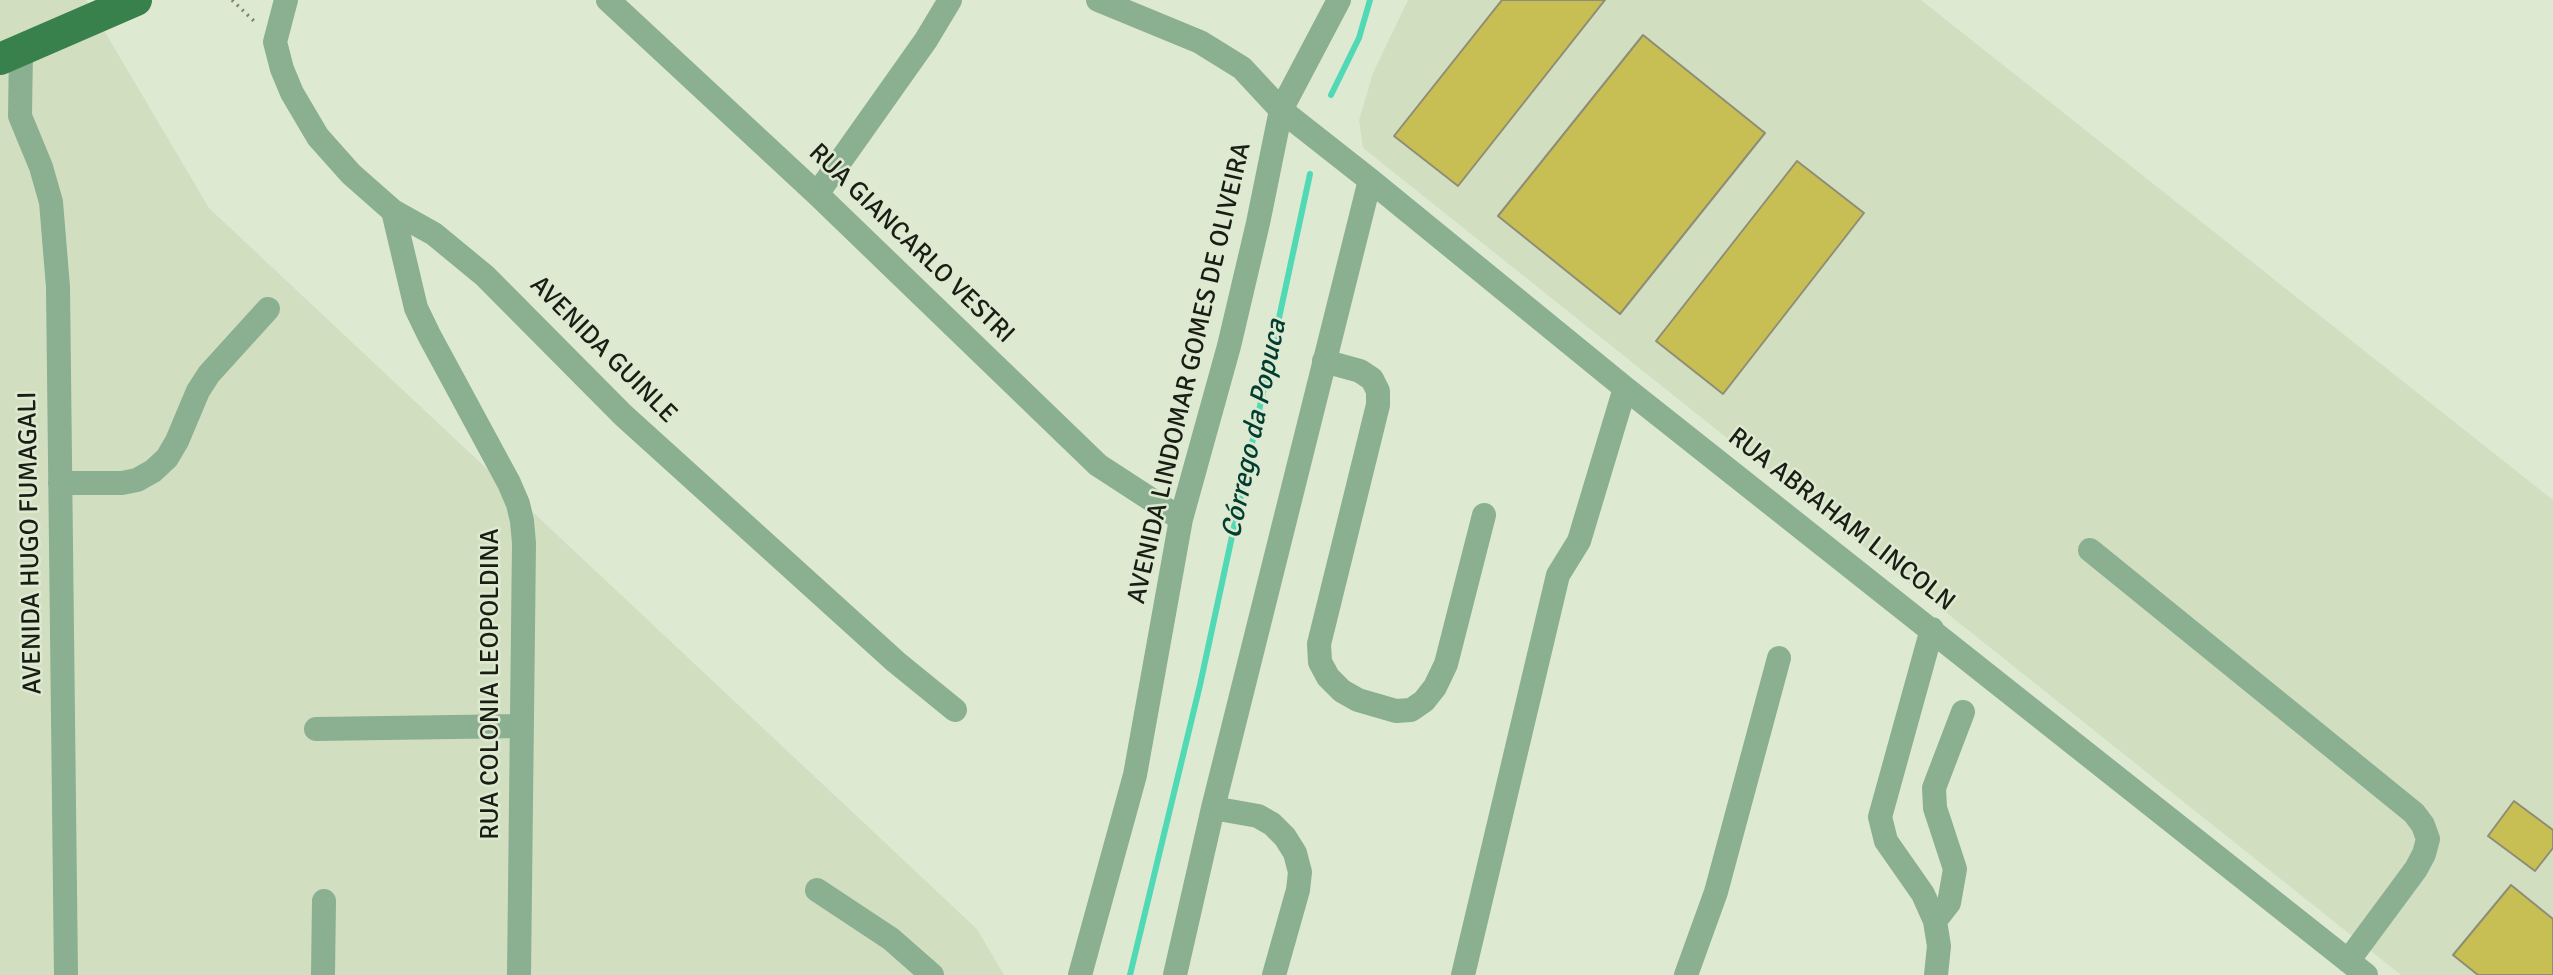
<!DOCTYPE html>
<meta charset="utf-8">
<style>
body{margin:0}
canvas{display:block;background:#dee9d1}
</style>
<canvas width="2553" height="975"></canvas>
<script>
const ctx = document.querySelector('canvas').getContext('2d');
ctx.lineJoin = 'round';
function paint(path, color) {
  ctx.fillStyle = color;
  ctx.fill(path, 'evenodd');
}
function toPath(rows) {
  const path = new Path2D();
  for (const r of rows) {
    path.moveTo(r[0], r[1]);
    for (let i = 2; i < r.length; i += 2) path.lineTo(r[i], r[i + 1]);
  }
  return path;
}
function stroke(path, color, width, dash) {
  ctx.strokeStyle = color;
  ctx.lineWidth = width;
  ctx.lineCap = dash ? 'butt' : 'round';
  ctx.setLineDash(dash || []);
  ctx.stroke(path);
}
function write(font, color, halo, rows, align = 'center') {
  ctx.font = font + ' Signika,sans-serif';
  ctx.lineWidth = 5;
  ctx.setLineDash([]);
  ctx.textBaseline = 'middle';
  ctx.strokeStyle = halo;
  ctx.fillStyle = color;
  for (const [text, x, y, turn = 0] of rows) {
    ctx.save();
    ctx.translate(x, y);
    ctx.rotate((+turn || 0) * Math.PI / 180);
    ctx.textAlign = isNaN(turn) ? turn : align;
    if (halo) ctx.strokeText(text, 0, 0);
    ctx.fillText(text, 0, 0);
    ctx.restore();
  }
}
const built = toPath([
 [0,0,86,0,209,208,977,929,1004,975,0,975],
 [1408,0,1921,0,2553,500,2553,975,2401,975,1363,148,1359,120,1373,73]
]);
const stream = toPath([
 [1331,95,1359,38,1370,0],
 [1130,975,1200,685,1310,174]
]);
const building = toPath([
 [1502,0,1605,0,1458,186,1394,136,1502,0],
 [1643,35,1765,133,1620,314,1498,216,1643,35],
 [1797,161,1864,213,1723,394,1656,341,1797,161],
 [2514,801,2553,830,2553,848,2535,871,2488,836,2514,801],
 [2511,885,2553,919,2553,975,2478,975,2453,955,2511,885]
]);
const path = toPath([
 [232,0,256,23]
]);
const minor = toPath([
 [286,0,275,42,282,69,292,93,318,137,351,174,393,211,434,234,485,276,623,415,896,662,955,710],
 [608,0,817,194,1098,465,1181,519],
 [1098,0,1200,42,1242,68,1281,110,1370,180,1625,388,2366,975],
 [21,50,20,116,41,167,51,202,58,287,66,975],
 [817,194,926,40,950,0],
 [393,211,416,308,429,335,509,483,518,504,522,521,524,543,519,975],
 [1324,361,1360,371,1372,379,1378,391,1378,405,1319,644,1320,662,1328,677,1342,691,1358,700,1396,711,1411,710,1424,701,1435,687,1446,664,1484,515],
 [60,483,122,483,137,480,153,471,167,458,177,441,198,391,209,374,268,309],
 [2090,550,2414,813,2423,825,2428,839,2424,854,2416,869,2348,961],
 [1932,629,1880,817,1886,841,1923,894,1935,921,1939,946,1936,975],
 [316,729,522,726],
 [1213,808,1258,816,1272,824,1285,837,1295,853,1300,872,1298,890,1274,975],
 [817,890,891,939,932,975],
 [1935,921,1949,903,1955,869,1935,808,1934,788,1963,712],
 [323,975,324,901],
 [1080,975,1135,775,1181,519,1229,346,1258,223,1281,110,1339,0],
 [1175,975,1213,808,1370,180],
 [1463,975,1558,575,1579,541,1625,388],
 [1686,975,1716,892,1779,658]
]);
const major = toPath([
 [0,59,136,0]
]);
const streetNames = [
 ["RUA GIANCARLO VESTRI",911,244,44],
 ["AVENIDA GUINLE",603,350,45],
 ["AVENIDA LINDOMAR GOMES DE OLIVEIRA",1190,373,-77],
 ["RUA ABRAHAM LINCOLN",1841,520,38],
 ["AVENIDA HUGO FUMAGALI",31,543,-91],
 ["RUA COLONIA LEOPOLDINA",491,684,-90]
];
const waterNames = [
 ["Córrego da Popuca",1255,429,-78]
];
paint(built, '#d1dfc0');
stroke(stream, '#51d9b6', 6);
paint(building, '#c7bf54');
stroke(building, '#8f8d75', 2);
stroke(path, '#7b8372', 3.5, [2, 5]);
stroke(minor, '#8baf91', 24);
stroke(major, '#38804c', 32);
write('26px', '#191d14', '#dee9d1', streetNames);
write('italic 28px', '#003e31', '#dee9d1', waterNames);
</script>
